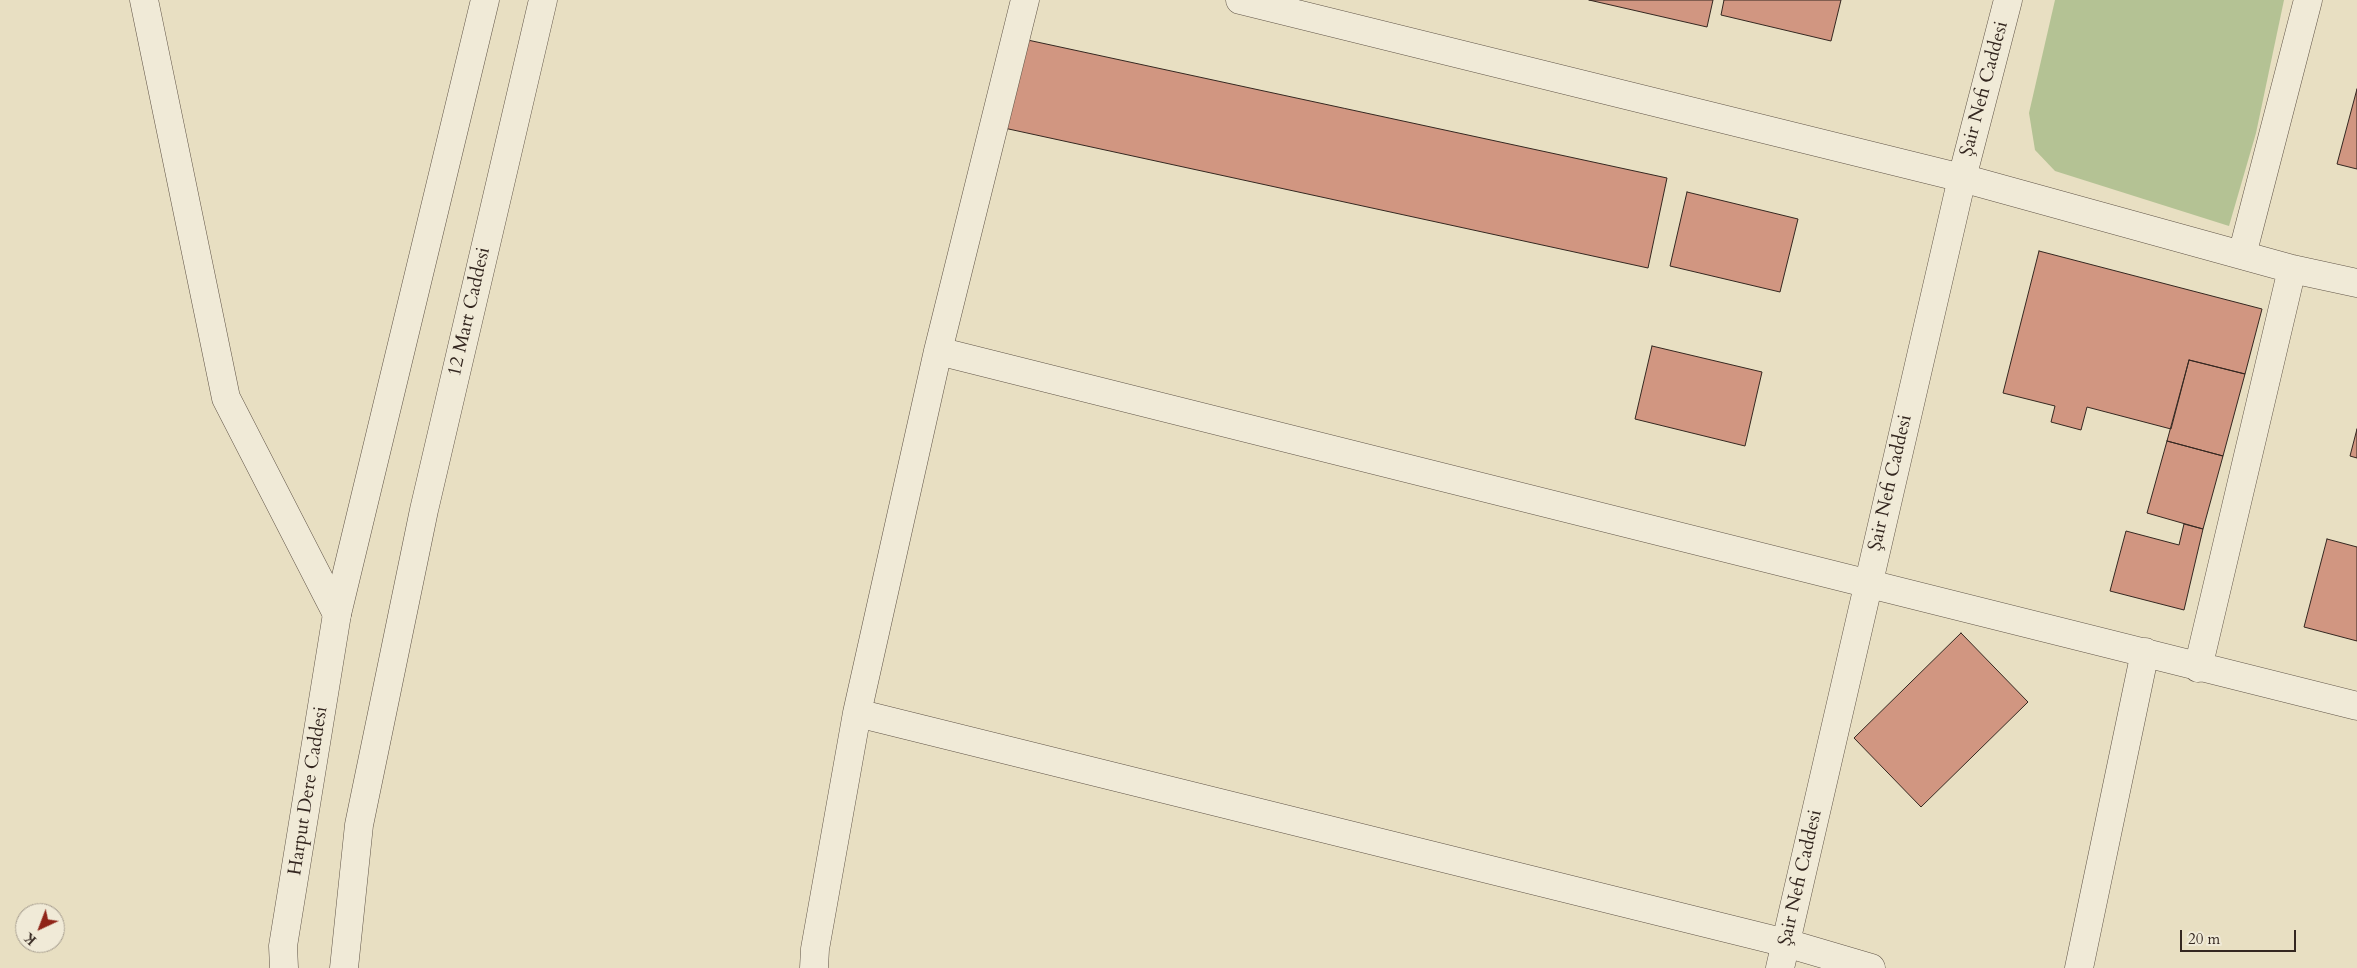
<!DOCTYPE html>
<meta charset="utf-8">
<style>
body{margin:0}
#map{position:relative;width:2357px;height:968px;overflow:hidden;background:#e8dfc2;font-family:Cardo,serif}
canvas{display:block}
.north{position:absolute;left:15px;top:903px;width:50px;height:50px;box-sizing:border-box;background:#f0ead7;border:1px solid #a59c8e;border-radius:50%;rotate:223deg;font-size:14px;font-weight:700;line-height:20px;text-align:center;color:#342720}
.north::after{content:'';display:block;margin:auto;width:18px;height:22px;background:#8f2418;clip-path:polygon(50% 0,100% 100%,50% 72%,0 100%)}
.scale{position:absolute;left:2180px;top:930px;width:116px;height:22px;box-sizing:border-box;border:2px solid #342720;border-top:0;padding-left:6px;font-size:15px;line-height:18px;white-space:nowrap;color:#342720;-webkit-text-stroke:4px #f0ead7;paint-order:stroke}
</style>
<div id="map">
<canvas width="2357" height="968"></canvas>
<div class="north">K</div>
<div class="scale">20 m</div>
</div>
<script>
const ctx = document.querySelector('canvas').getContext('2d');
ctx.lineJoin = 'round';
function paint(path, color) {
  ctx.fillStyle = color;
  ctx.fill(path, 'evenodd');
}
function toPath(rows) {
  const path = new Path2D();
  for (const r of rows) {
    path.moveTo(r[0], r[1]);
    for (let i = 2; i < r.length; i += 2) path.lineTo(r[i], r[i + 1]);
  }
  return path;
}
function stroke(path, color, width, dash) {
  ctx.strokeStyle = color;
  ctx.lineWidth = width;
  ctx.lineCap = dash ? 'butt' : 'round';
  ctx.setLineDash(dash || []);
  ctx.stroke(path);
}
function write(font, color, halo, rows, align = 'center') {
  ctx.font = font + ' Cardo,serif';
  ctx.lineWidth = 4;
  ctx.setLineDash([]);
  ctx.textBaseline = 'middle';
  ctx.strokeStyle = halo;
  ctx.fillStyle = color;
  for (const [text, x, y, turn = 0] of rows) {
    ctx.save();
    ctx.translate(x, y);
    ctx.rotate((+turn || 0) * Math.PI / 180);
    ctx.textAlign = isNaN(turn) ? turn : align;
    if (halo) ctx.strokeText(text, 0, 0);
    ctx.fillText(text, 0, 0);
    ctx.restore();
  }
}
const green = toPath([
 [2055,0,2284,0,2256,133,2229,226,2055,171,2035,150,2029,113]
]);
const building = toPath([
 [1589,0,1713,0,1707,27,1589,0],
 [1724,0,1841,0,1831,41,1721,15,1724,0],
 [1023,39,1667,178,1648,268,1004,128,1023,39],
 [2357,89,2357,169,2337,164,2357,89],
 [1687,192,1798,219,1780,292,1670,266,1687,192],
 [2039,251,2262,309,2245,374,2189,360,2171,429,2087,407,2081,430,2051,422,2055,406,2003,393,2039,251],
 [1652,346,1762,372,1745,446,1635,419,1652,346],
 [2189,360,2245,374,2223,456,2167,441,2189,360],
 [2357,429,2357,458,2350,456,2357,429],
 [2167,441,2223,456,2203,529,2147,513,2167,441],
 [2184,524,2203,529,2184,610,2110,591,2126,531,2179,545,2184,524],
 [2327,539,2357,547,2357,641,2304,627,2327,539],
 [1961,633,2028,702,1921,807,1854,738,1961,633]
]);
const minor = toPath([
 [144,0,226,398,337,614],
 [1240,0,1962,178,2292,269,2357,283],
 [2242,255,2308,0],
 [938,351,2357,706],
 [2198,668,2292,269],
 [857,713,1786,943,1871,968],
 [814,968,815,949,857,713,938,351,1025,0],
 [2079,968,2145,652]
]);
const tertiary = toPath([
 [284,968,283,946,337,614,485,0],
 [344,968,359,825,424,510,543,0],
 [1780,968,1962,178,2008,0]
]);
const streetNames = [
 ["Şair Nefi Caddesi",1985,89,-75],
 ["12 Mart Caddesi",470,312,-77],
 ["Şair Nefi Caddesi",1891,483,-77],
 ["Harput Dere Caddesi",309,791,-81],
 ["Şair Nefi Caddesi",1801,878,-77]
];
paint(green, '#b4c294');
paint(building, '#d19681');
stroke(building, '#342720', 1);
stroke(minor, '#615548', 29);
stroke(tertiary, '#615548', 29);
stroke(minor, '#f0ead7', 28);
stroke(tertiary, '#f0ead7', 28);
write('19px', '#342720', '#f0ead7', streetNames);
</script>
